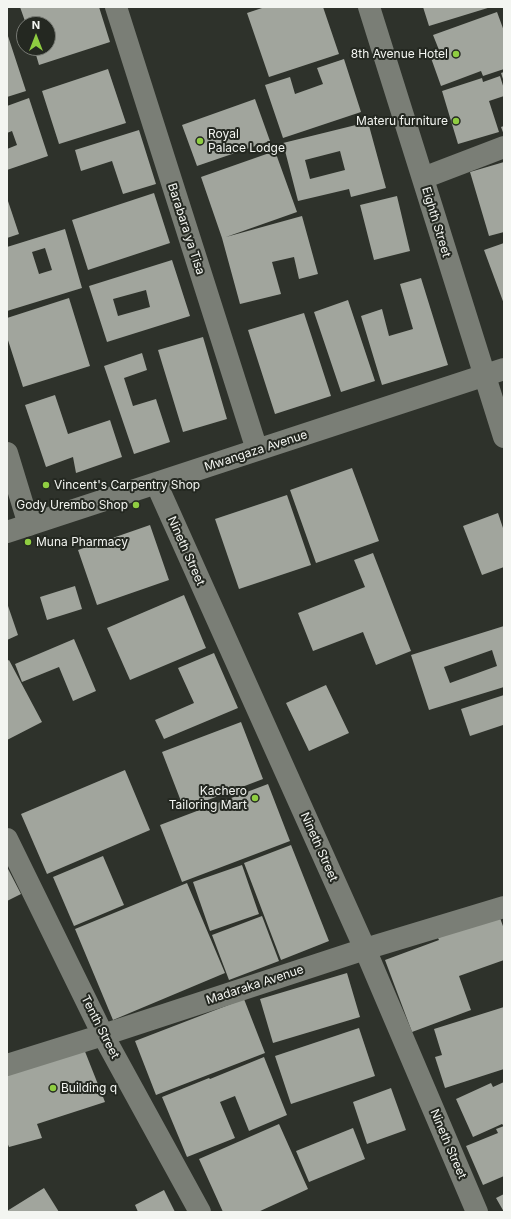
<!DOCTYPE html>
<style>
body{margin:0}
#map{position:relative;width:511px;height:1219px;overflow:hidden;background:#2e322b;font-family:Inter,sans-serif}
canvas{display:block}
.frame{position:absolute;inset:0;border:8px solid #f3f5f1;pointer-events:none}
.north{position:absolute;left:16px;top:16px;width:40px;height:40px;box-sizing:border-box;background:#242821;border:1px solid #777a74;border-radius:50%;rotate:0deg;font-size:11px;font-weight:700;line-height:16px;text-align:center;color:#f3f5f1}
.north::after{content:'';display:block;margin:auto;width:14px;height:18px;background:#8fcd41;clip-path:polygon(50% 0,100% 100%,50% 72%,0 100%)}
</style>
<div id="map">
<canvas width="511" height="1219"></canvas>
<div class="frame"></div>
<div class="north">N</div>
</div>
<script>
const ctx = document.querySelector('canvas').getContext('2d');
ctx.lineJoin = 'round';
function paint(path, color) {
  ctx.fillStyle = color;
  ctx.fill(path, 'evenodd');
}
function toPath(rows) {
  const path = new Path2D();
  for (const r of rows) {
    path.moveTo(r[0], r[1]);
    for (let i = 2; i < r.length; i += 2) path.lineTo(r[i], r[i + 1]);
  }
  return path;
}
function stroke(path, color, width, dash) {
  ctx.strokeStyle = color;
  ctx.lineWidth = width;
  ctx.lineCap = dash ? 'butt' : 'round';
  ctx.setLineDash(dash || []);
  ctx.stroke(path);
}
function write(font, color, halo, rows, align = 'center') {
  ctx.font = font + ' Inter,sans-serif';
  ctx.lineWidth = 4;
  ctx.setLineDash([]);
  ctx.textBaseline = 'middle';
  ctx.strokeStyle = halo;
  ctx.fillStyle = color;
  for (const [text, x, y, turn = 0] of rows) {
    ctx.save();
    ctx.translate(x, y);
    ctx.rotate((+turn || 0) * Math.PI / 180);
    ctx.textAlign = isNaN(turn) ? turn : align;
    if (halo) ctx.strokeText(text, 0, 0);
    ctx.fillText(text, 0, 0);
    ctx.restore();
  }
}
const building = toPath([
 [20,7,99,7,110,42,39,65,34,48,48,48,48,24,26,24],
 [265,7,323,7,339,54,269,77,247,13],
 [423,7,491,7,429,26],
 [497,12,504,31,504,69,483,76,481,71,441,86,431,58,441,55,433,35],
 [7,33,26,91,7,97],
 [344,59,361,112,283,138,265,85,290,77,295,94,323,84,317,68],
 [108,69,126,123,59,144,42,91],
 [504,72,504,82,501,73],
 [500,76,504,89,504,96,489,101,499,132,458,144,442,91,482,78,483,82],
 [29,98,48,156,7,170,7,149,17,145,12,131,7,133,7,106],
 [255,99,270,141,197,166,182,125],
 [368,122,386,188,351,197,349,189,298,201,283,143],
 [340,151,345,170,310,179,305,160],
 [504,126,504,135,501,127],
 [139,130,156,184,123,194,112,161,81,171,75,150],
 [275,151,297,212,226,237,302,216,318,274,299,279,294,257,272,262,281,294,240,304,222,238,201,177],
 [504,162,504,232,489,236,470,172],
 [154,193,170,243,88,270,72,220],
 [397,196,410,251,374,260,360,205],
 [7,198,19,234,7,238],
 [65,229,82,288,7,311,7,247],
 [45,248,52,270,39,274,32,252],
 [504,243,504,304,484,250],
 [172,260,190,316,107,342,89,286],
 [146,290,150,307,118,316,113,299],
 [421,278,448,365,382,385,361,316,382,309,389,336,413,329,400,284],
 [69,298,90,366,23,387,7,337,7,318],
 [348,300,375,381,341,392,314,312],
 [304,313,331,396,275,414,248,330],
 [203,337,227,419,183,432,158,350],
 [142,353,147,370,124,378,133,406,156,399,170,442,134,454,104,366],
 [55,395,68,434,110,420,122,457,76,473,73,457,46,467,25,405],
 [352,468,379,541,316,563,290,490],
 [287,495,311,565,239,589,215,519],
 [498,513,504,531,504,567,482,575,463,526],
 [150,525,169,580,97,605,78,550],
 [373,553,411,651,376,665,363,632,313,651,298,613,365,587,354,560],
 [75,586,82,609,47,620,40,597],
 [184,595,206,648,130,680,107,628],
 [7,603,18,635,7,640],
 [504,626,504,687,429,710,411,655],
 [492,650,497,666,450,683,444,667],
 [74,639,96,691,73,701,59,667,22,682,15,664],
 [214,653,238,708,164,739,155,720,194,703,178,668],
 [9,660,42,722,7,740,7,661],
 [326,685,349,733,309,751,286,703],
 [504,695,504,728,503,725,470,736,461,709],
 [241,722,263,779,184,809,162,752],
 [125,770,150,830,47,874,21,814],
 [268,784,290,841,182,882,160,825],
 [291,845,329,941,281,960,244,863],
 [103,856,124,905,74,926,53,877],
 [242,865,259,914,210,931,193,882],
 [7,867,21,894,7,901],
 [187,883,225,973,113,1020,75,929],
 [499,915,504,929,504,960,459,976,471,1010,412,1032,385,960,439,940,438,938],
 [262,916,279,961,229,980,212,935],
 [347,973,360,1017,273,1043,260,999],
 [244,999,265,1053,156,1095,135,1041],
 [504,1007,504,1069,445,1088,435,1057,442,1055,434,1029],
 [359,1028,375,1076,291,1104,275,1056],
 [84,1049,105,1102,37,1124,42,1138,9,1147,7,1142,7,1074],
 [264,1057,287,1115,249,1131,235,1096,220,1102,235,1138,187,1157,162,1097,209,1078,210,1079],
 [504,1082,504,1176,483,1185,466,1146,498,1133,496,1129,504,1126,502,1124,473,1137,456,1099,491,1083,493,1087],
 [391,1088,406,1130,367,1144,353,1102],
 [279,1124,308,1189,258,1212,223,1212,199,1159],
 [353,1128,365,1159,309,1182,296,1151],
 [44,1188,59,1212,7,1212,7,1211],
 [164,1190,175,1212,138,1212,135,1205],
 [504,1194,504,1212,496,1198]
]);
const minor = toPath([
 [116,7,257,450],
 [369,7,504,437],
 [423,178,504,147],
 [7,453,29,525],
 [156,483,365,949,477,1212],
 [7,532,504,369],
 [7,839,103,1035,200,1212],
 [7,1065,103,1035,365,949,504,907]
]);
const markers = [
 [456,54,4,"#8fcd41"],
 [456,121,4,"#8fcd41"],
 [200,141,4,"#8fcd41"],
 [46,485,4,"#8fcd41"],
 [136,505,4,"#8fcd41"],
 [28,542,4,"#8fcd41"],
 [255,798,4,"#8fcd41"],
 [53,1088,4,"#8fcd41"]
];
const poiNames = [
 ["8th Avenue Hotel",448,54],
 ["Materu furniture",448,121],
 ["Royal",208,134,"left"],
 ["Palace Lodge",208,148,"left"],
 ["Vincent's Carpentry Shop",54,485,"left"],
 ["Gody Urembo Shop",128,505],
 ["Muna Pharmacy",36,542,"left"],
 ["Kachero",247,791],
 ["Tailoring Mart",247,805],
 ["Building q",61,1088,"left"]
];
const streetNames = [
 ["Eighth Street",436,222,73],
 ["Barabara ya Tisa",186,229,72],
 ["Mwangaza Avenue",256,451,-18],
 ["Nineth Street",186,551,66],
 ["Nineth Street",319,847,66],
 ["Madaraka Avenue",255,985,-18],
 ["Tenth Street",100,1027,63],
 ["Nineth Street",448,1144,67]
];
paint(building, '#a1a59d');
stroke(minor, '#7a7e76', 22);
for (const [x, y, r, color] of markers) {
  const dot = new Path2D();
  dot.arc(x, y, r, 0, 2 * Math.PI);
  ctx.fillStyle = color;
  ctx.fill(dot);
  stroke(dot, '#242821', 1.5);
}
write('12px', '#f3f5f1', '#242821', poiNames, 'right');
write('12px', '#f3f5f1', '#242821', streetNames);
</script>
